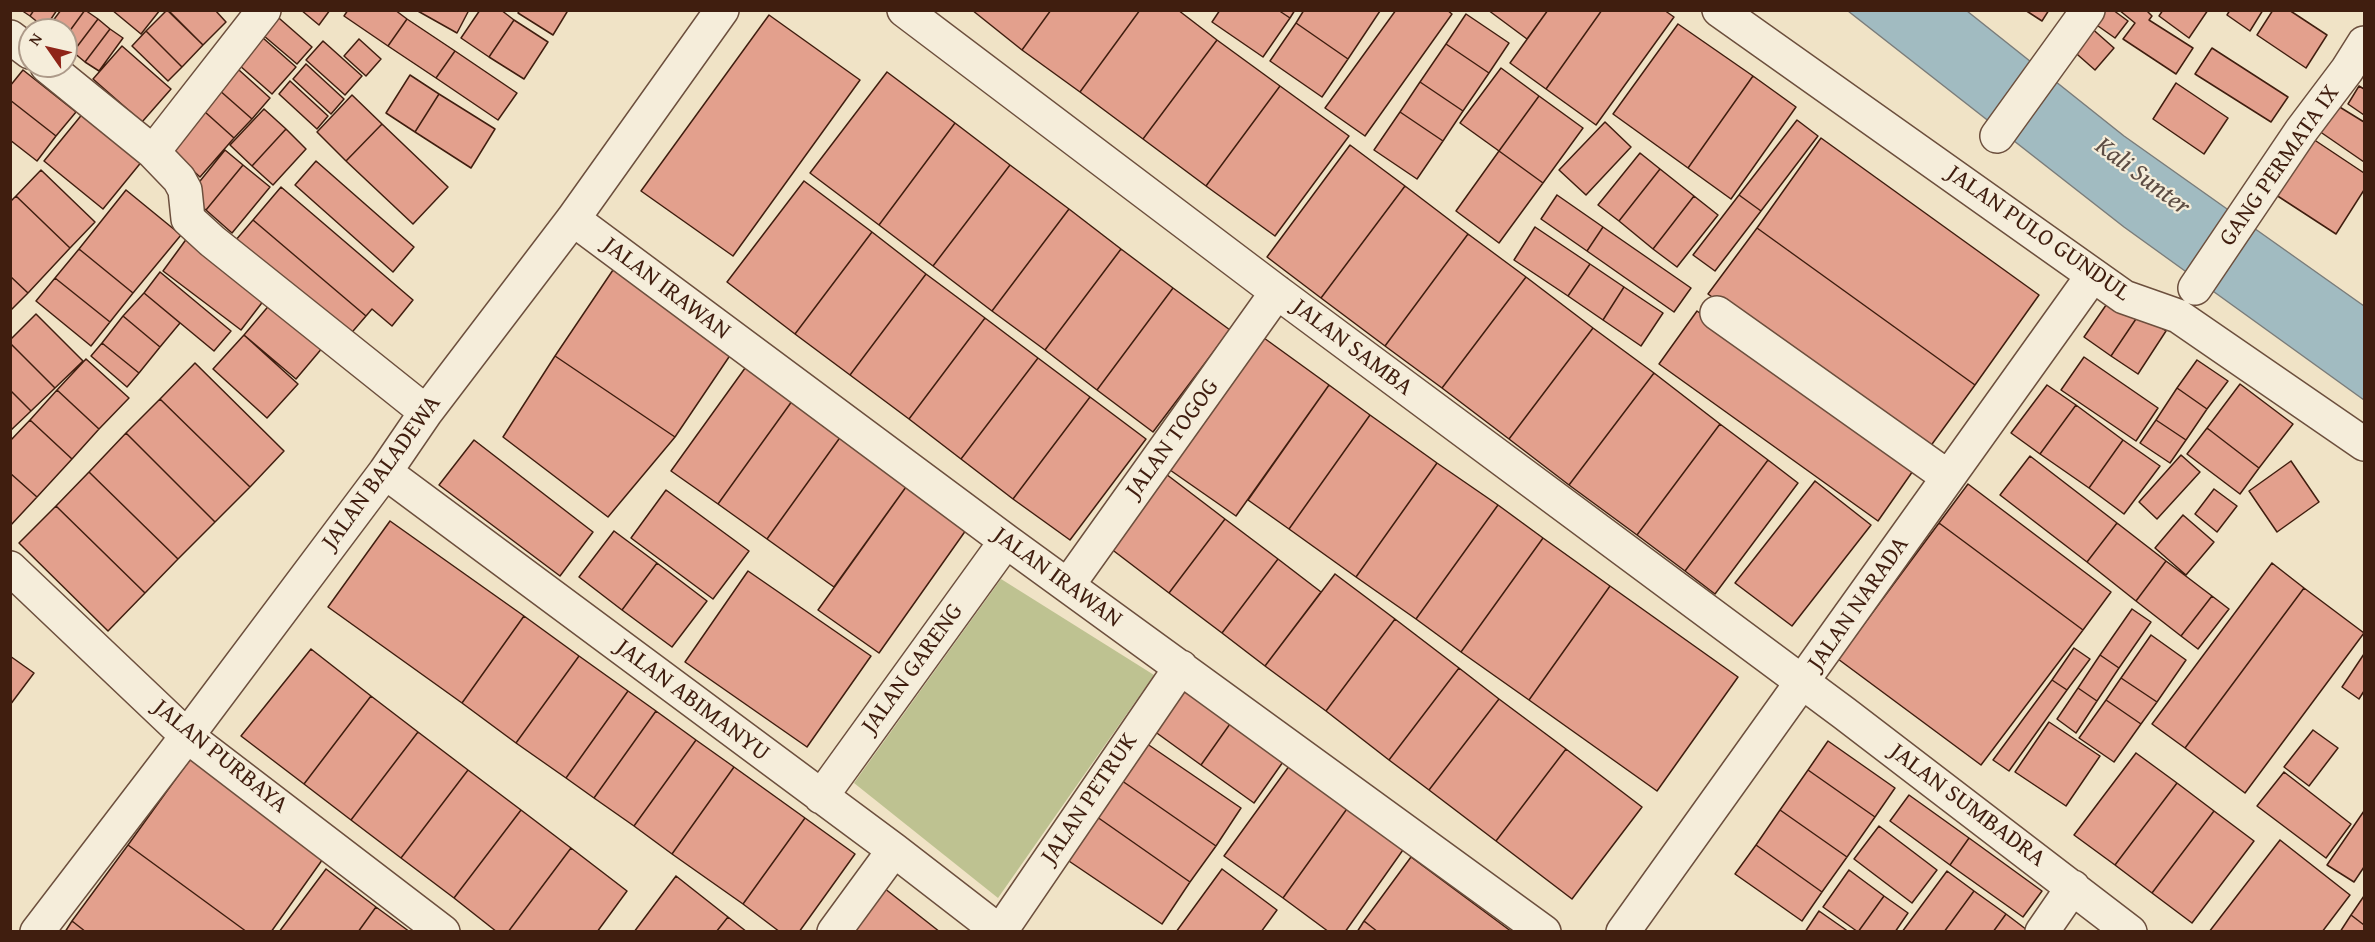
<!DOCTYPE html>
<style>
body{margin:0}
#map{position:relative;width:2375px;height:942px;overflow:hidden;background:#f0e3c6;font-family:"Gentium Book Plus",serif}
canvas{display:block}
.frame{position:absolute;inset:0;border:12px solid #401e0f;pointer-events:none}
.north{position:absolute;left:18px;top:18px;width:60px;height:60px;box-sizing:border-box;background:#f5edda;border:2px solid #ad9a89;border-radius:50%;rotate:304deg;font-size:16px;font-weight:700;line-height:24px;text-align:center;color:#401e0f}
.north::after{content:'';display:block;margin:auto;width:21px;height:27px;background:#8f2418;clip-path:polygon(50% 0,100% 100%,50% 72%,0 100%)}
</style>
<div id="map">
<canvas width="2375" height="942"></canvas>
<div class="frame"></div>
<div class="north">N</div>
</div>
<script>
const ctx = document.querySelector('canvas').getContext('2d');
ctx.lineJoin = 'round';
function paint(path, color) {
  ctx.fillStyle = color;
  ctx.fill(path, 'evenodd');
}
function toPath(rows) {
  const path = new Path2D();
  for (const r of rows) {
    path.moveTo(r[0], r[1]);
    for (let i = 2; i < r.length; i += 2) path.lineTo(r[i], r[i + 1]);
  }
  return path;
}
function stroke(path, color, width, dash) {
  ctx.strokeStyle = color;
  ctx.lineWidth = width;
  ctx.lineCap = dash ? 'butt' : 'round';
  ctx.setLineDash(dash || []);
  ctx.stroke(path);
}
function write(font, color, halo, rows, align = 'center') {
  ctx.font = font + ' "Gentium Book Plus",serif';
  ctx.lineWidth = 4.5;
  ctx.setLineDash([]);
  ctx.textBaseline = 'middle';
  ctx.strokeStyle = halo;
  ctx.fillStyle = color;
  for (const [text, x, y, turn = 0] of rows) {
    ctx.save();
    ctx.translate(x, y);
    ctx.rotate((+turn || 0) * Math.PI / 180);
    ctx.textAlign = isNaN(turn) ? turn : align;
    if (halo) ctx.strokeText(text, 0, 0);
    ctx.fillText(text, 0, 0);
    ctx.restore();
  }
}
const green = toPath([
 [1001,579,1154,675,998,898,854,783]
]);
const water = toPath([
 [1848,11,1967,11,2124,136,2364,306,2364,400,2124,227,1848,11]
]);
const building = toPath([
 [21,10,34,10,30,16,21,10],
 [34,10,57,10,45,28,30,16,34,10],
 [61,10,85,10,66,36,66,30,46,30,61,10],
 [85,10,98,19,73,52,66,47,66,36,85,10],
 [112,10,160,10,141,34,112,10],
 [167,10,203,45,182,67,146,31,167,10],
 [168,10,215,10,226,22,203,45,168,10],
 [301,10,330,10,319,25,301,10],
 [348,10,395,10,407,19,388,46,344,16,348,10],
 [416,10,469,10,457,33,416,10],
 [480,10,501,10,514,20,489,57,461,38,480,10],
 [520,10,565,10,567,12,553,35,518,13,520,10],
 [972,10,1051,10,1022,50,972,10],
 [1051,10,1140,10,1080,92,1022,50,1051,10],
 [1140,10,1178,10,1217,40,1143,139,1080,92,1140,10],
 [1220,10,1278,10,1290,18,1263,57,1212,22,1220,10],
 [1278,10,1295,10,1290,18,1278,10],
 [1304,10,1380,10,1380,11,1348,59,1296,23,1304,10],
 [1396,10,1447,10,1452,14,1365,136,1325,108,1396,10],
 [1488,10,1548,10,1527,39,1488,10],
 [1548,10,1602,10,1546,89,1510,63,1548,10],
 [1602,10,1664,10,1674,17,1596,125,1546,89,1602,10],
 [2025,10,2049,10,2042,21,2025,10],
 [2098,10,2113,10,2128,21,2115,38,2091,21,2098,10],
 [2119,10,2146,10,2152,16,2149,20,2193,48,2176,74,2123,39,2135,23,2119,10],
 [2163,10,2208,10,2189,38,2159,16,2163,10],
 [2230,10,2263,10,2250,31,2227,15,2230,10],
 [2273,10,2289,10,2327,35,2306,68,2257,35,2273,10],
 [272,12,312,47,297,64,257,30,272,12],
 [1466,14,1509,43,1489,73,1446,44,1466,14],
 [769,15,860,80,733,256,641,191,769,15],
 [98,19,110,29,85,62,73,52,98,19],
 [407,19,455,51,436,78,388,46,407,19],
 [514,20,548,42,524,79,489,57,514,20],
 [1296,23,1348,59,1322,97,1270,61,1296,23],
 [1678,24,1753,76,1688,168,1613,114,1678,24],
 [2089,26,2114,48,2095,70,2070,48,2089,26],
 [110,29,123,38,99,71,85,62,110,29],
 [146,31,182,67,168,81,132,46,146,31],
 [263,38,296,67,272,94,239,65,263,38],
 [359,39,381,59,366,76,344,56,359,39],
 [1217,40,1280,86,1206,186,1143,139,1217,40],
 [323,41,362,76,345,95,306,60,323,41],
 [1446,44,1489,73,1463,111,1420,82,1446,44],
 [122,46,171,89,142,122,93,79,122,46],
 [2212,48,2288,97,2271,122,2195,74,2212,48],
 [455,51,517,93,498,120,436,78,455,51],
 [229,61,270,98,252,119,210,82,229,61],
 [306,64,344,99,331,114,293,79,306,64],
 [1501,68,1539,96,1499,151,1460,123,1501,68],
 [23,70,76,112,56,136,10,100,10,86,23,70],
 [887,72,955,123,879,225,810,173,887,72],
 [410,75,439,94,415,132,386,113,410,75],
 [1753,76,1796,107,1731,199,1688,168,1753,76],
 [290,81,328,116,317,129,279,94,290,81],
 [210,82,252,119,234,138,195,103,210,82],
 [1420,82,1463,111,1443,141,1400,112,1420,82],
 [2176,83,2228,118,2204,154,2153,119,2176,83],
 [1280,86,1349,136,1275,236,1206,186,1280,86],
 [2359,86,2364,89,2364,115,2348,104,2359,86],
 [439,94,495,129,471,168,415,132,439,94],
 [352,95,382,124,346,161,317,132,352,95],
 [1539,96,1583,128,1543,183,1499,151,1539,96],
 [10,100,56,136,37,161,10,140,10,100],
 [195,103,234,138,200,177,163,143,195,103],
 [2338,106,2364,122,2364,162,2319,131,2338,106],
 [264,109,286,129,252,166,230,145,264,109],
 [84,112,143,160,103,209,44,161,84,112],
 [1400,112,1443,141,1417,179,1374,150,1400,112],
 [1797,120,1818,136,1761,211,1739,195,1797,120],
 [1605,122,1631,147,1586,195,1559,170,1605,122],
 [955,123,1010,165,933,266,879,225,955,123],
 [382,124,448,187,413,224,346,161,382,124],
 [286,129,306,149,273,185,252,166,286,129],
 [2310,137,2364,173,2364,190,2336,234,2273,193,2310,137],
 [1821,138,2039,295,1975,385,1757,228,1821,138],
 [1350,145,1405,186,1321,298,1267,257,1350,145],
 [225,150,243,165,206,210,188,196,225,150],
 [1499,151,1543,183,1499,243,1456,211,1499,151],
 [1640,153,1660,169,1619,221,1598,205,1640,153],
 [316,161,414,247,393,272,295,185,316,161],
 [243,165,270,187,232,233,206,210,243,165],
 [1010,165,1069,209,992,311,933,266,1010,165],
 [1660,169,1694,196,1653,249,1619,221,1660,169],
 [41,170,95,222,70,248,16,196,41,170],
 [804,181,872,232,795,334,727,282,804,181],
 [1405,186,1468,234,1385,346,1321,298,1405,186],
 [281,187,413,300,392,326,372,309,366,316,253,220,281,187],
 [126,190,181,235,133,293,79,249,126,190],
 [1557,195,1603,227,1587,251,1541,219,1557,195],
 [1739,195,1761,211,1715,271,1693,255,1739,195],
 [16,196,70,248,28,293,10,276,10,202,16,196],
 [1694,196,1718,215,1677,267,1653,249,1694,196],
 [1069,209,1121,249,1045,350,992,311,1069,209],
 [253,220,366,316,347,338,235,241,253,220],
 [1535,227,1590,264,1568,296,1514,260,1535,227],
 [1603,227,1691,288,1674,312,1587,251,1603,227],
 [1757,228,1975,385,1927,451,1708,294,1757,228],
 [193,230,271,291,241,330,163,271,193,230],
 [872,232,926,274,850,375,795,334,872,232],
 [1468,234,1526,277,1442,388,1385,346,1468,234],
 [79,249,133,293,110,322,55,278,79,249],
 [1121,249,1173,288,1097,390,1045,350,1121,249],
 [1590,264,1624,287,1603,320,1568,296,1590,264],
 [613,270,733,351,675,437,555,356,613,270],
 [160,272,231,331,214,351,144,293,160,272],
 [926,274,985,318,909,419,850,375,926,274],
 [10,276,28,293,10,311,10,276],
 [1526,277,1593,328,1509,439,1442,388,1526,277],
 [55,278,110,322,91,346,36,301,55,278],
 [1624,287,1663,313,1641,346,1603,320,1624,287],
 [1173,288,1230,330,1153,432,1097,390,1173,288],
 [144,293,180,323,160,347,123,316,144,293],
 [2113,295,2140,313,2111,356,2084,337,2113,295],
 [277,296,329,340,296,379,244,335,277,296],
 [1697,311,1915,468,1878,521,1659,364,1697,311],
 [2140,313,2166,331,2138,374,2111,356,2140,313],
 [36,314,83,361,55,388,10,343,10,340,36,314],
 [123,316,160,347,139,373,102,343,123,316],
 [985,318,1038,358,961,459,909,419,985,318],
 [1593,328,1654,373,1569,485,1509,439,1593,328],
 [244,335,298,384,267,418,213,369,244,335],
 [1264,338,1329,385,1236,516,1170,470,1264,338],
 [10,343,55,388,31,411,10,390,10,343],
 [102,343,139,373,127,387,91,356,102,343],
 [555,356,675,437,608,517,503,437,555,356],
 [2084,357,2158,408,2136,441,2061,390,2084,357],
 [1038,358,1090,397,1013,499,961,459,1038,358],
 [86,359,129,398,99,429,57,390,86,359],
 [2197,360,2228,381,2207,409,2177,388,2197,360],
 [195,363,284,451,250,487,160,399,195,363],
 [748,364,795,397,718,504,671,471,748,364],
 [1654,373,1720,424,1637,535,1569,485,1654,373],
 [2240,384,2293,424,2259,468,2207,428,2240,384],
 [1329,385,1370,415,1289,529,1248,500,1329,385],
 [2047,385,2076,405,2040,454,2011,433,2047,385],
 [2177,388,2207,409,2186,440,2156,420,2177,388],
 [10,390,31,411,10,431,10,390],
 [57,390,99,429,72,459,30,420,57,390],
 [795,397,844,432,767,539,718,504,795,397],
 [1090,397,1146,439,1070,540,1013,499,1090,397],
 [160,399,250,487,215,522,126,433,160,399],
 [2076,405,2123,440,2089,488,2040,454,2076,405],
 [1370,415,1437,463,1356,577,1289,529,1370,415],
 [30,420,72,459,37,497,10,473,10,441,30,420],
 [2156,420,2186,440,2170,463,2140,443,2156,420],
 [1720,424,1768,460,1685,571,1637,535,1720,424],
 [2207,428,2259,468,2240,494,2187,454,2207,428],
 [844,432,911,480,834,587,767,539,844,432],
 [126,433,215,522,178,559,89,472,126,433],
 [474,440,593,532,560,576,439,485,474,440],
 [2123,440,2160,466,2124,514,2089,488,2123,440],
 [2181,455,2200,472,2157,519,2139,502,2181,455],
 [2030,456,2117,523,2087,562,2000,495,2030,456],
 [1768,460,1798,483,1715,594,1685,571,1768,460],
 [2291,461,2319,502,2277,532,2249,491,2291,461],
 [1437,463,1498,505,1416,619,1356,577,1437,463],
 [1162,471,1225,519,1169,593,1106,545,1162,471],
 [89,472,178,559,145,593,56,506,89,472],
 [10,473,37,497,10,526,10,473],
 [911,480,971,523,879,653,818,610,911,480],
 [1815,481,1871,525,1792,626,1735,583,1815,481],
 [1968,484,2111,592,2083,630,1939,523,1968,484],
 [2214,489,2237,506,2217,532,2195,514,2214,489],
 [666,490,749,551,713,599,631,538,666,490],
 [1498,505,1543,538,1461,652,1416,619,1498,505],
 [56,506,145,593,108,631,19,543,56,506],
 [2183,515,2214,542,2186,575,2155,548,2183,515],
 [1225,519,1278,559,1222,633,1169,593,1225,519],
 [390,521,524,616,462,703,328,607,390,521],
 [1939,523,2083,630,1981,765,1838,659,1939,523],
 [2117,523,2166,561,2136,601,2087,562,2117,523],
 [614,531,657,563,622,610,579,577,614,531],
 [1543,538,1610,586,1529,700,1461,652,1543,538],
 [1278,559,1321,592,1265,666,1222,633,1278,559],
 [2166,561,2212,596,2181,636,2136,601,2166,561],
 [657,563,707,601,672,647,622,610,657,563],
 [2272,563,2304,588,2185,748,2152,724,2272,563],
 [748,571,871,656,807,747,685,662,748,571],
 [1335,574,1395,619,1326,711,1265,666,1335,574],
 [1610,586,1738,677,1657,791,1529,700,1610,586],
 [2304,588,2364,633,2245,793,2185,748,2304,588],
 [2212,596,2229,609,2198,649,2181,636,2212,596],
 [2132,609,2151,622,2119,668,2100,655,2132,609],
 [524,616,579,656,516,743,462,703,524,616],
 [1395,619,1459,668,1389,760,1326,711,1395,619],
 [2151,635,2186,660,2157,702,2121,678,2151,635],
 [2074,648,2090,659,2067,690,2052,680,2074,648],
 [311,649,371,696,304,784,241,736,311,649],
 [2364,654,2364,691,2359,699,2342,687,2364,654],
 [2100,655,2119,668,2097,701,2078,688,2100,655],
 [10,656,34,673,10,705,10,656],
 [579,656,628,691,566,778,516,743,579,656],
 [1459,668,1499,699,1429,790,1389,760,1459,668],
 [2121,678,2157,702,2141,724,2106,700,2121,678],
 [1190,680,1237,714,1201,765,1154,731,1190,680],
 [2052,680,2067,690,2009,771,1993,760,2052,680],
 [2078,688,2097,701,2076,733,2057,719,2078,688],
 [628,691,656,711,594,798,566,778,628,691],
 [371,696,418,732,351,820,304,784,371,696],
 [1499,699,1566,749,1496,841,1429,790,1499,699],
 [2106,700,2141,724,2114,762,2079,738,2106,700],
 [656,711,696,740,634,826,594,798,656,711],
 [1237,714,1290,752,1254,803,1201,765,1237,714],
 [2049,722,2100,756,2066,806,2015,772,2049,722],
 [2313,730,2338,748,2309,786,2284,767,2313,730],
 [418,732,468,770,401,858,351,820,418,732],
 [1140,739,1241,808,1216,846,1115,776,1140,739],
 [696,740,734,767,672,854,634,826,696,740],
 [1828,741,1895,788,1875,817,1808,770,1828,741],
 [1566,749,1642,807,1572,899,1496,841,1566,749],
 [2136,753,2177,783,2115,865,2074,835,2136,753],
 [1295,758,1354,799,1283,898,1224,856,1295,758],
 [190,759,325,856,271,932,247,932,128,845,190,759],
 [734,767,805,818,743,904,672,854,734,767],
 [468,770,521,810,454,898,401,858,468,770],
 [1808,770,1875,817,1847,857,1780,810,1808,770],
 [2284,772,2351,824,2326,858,2257,806,2284,772],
 [1115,776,1216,846,1190,882,1090,812,1115,776],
 [2177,783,2214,811,2152,893,2115,865,2177,783],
 [1909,795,1969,838,1950,865,1890,821,1909,795],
 [1354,799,1410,840,1345,932,1329,932,1283,898,1354,799],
 [521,810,571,848,508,932,497,932,454,898,521,810],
 [1780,810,1847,857,1822,892,1756,845,1780,810],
 [2214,811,2254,841,2192,923,2152,893,2214,811],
 [2364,811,2364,867,2354,882,2327,865,2364,811],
 [1090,812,1190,882,1162,924,1060,855,1090,812],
 [805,818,855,854,799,932,780,932,743,904,805,818],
 [1879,826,1937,870,1912,903,1854,859,1879,826],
 [1969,838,2042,891,2023,917,1950,865,1969,838],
 [2280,840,2350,895,2322,932,2209,932,2280,840],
 [128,845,247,932,86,932,72,921,128,845],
 [1756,845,1822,892,1802,921,1735,874,1756,845],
 [571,848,627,891,597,932,508,932,571,848],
 [1411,857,1512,932,1378,932,1364,921,1411,857],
 [326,869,376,907,358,932,279,932,326,869],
 [1222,869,1277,910,1261,932,1176,932,1222,869],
 [1849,870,1884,896,1858,932,1823,907,1849,870],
 [1947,871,1974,891,1944,932,1902,932,1947,871],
 [676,876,728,917,716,932,634,932,676,876],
 [884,888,940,932,848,932,884,888],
 [1974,891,2006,914,1993,932,1944,932,1974,891],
 [1884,896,1908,913,1895,932,1858,932,1884,896],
 [2364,896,2364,925,2351,915,2364,896],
 [376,907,410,932,358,932,376,907],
 [1819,911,1849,932,1805,932,1819,911],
 [2006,914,2027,930,2026,932,1993,932,2006,914],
 [2351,915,2364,925,2364,932,2340,932,2351,915],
 [728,917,747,932,716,932,728,917],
 [72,921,86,932,65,932,72,921],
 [1364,921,1378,932,1357,932,1364,921]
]);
const minor = toPath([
 [904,10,1277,292,1844,713,2130,932],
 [1719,10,2124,297,2178,316,2364,444],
 [10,37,30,52],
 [47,66,153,152,179,179,185,190,188,219,212,241,426,412],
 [1997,136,2088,10],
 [153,152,264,10],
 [573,219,1006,541,1544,932],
 [2195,288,2301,131,2347,70,2364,43],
 [1717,313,1948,477],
 [385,472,894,850,1000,932],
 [10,568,187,736,443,932],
 [1068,585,1277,292],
 [821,797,1006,541],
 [37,932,187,736,385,472,426,412,573,219,722,10],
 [834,932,894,850],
 [1000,932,1181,667],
 [1623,932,2093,275],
 [2042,932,2073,887]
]);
const streetNames = [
 ["GANG PERMATA IX",2280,166,-55],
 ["JALAN PULO GUNDUL",2038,234,35],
 ["JALAN IRAWAN",666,289,37],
 ["JALAN SAMBA",1352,348,37],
 ["JALAN TOGOG",1173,439,-54],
 ["JALAN BALADEWA",382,473,-54],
 ["JALAN IRAWAN",1057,578,36],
 ["JALAN NARADA",1859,604,-55],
 ["JALAN GARENG",913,669,-54],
 ["JALAN ABIMANYU",692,701,37],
 ["JALAN PURBAYA",220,757,39],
 ["JALAN PETRUK",1090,799,-56],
 ["JALAN SUMBADRA",1967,806,37]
];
const waterNames = [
 ["Kali Sunter",2142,177,37]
];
paint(green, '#bec291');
paint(water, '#a1bbc1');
stroke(water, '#7a7c7a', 1.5);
paint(building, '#e3a08d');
stroke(building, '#401e0f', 1.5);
stroke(minor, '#6c4f3d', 36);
stroke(minor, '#f5edda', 33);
write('24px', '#401e0f', '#f5edda', streetNames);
write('italic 26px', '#5d4d44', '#f5edda', waterNames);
</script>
